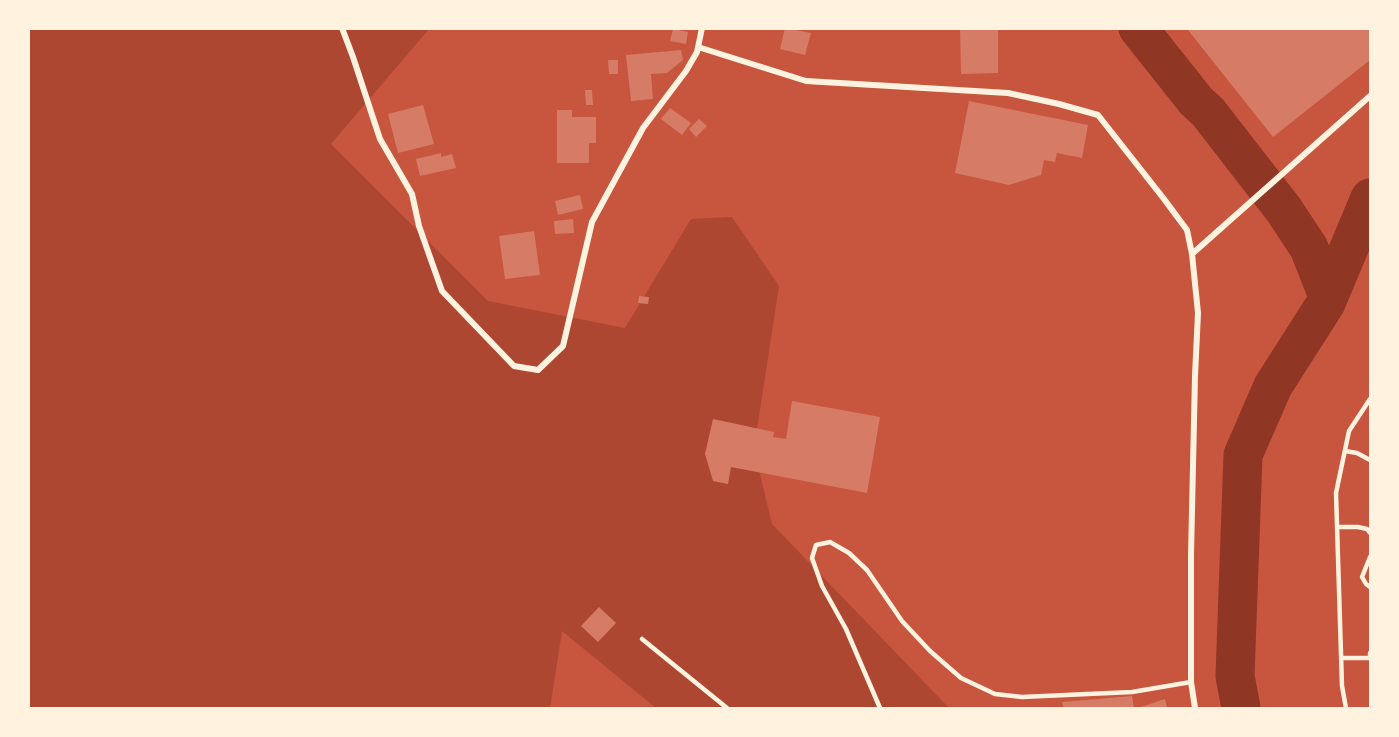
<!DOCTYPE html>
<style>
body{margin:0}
#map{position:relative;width:1399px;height:737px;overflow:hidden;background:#c8553d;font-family:Mulish,sans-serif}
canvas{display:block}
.frame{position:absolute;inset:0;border:30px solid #fff3e0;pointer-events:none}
</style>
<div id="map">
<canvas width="1399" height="737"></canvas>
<div class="frame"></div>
</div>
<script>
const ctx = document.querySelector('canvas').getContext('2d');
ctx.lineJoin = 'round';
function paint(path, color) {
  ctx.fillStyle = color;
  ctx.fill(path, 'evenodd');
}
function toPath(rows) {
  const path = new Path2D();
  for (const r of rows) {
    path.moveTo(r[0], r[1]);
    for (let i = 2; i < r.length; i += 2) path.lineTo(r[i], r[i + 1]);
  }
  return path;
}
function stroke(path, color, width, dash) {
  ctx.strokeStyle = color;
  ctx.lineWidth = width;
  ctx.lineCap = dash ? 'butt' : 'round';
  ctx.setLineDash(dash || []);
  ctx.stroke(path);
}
const green = toPath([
 [28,29,429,29,331,144,488,301,625,328,691,219,732,217,779,286,754,449,772,524,949,708,656,708,562,631,550,708,29,708]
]);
const river = toPath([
 [1138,28,1196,101,1208,112,1284,210,1309,248,1327,294,1326,303],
 [1241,708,1235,676,1243,455,1273,386,1326,303,1370,198]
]);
const building = toPath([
 [785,28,811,33,805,55,780,49],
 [960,28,998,28,998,73,961,74],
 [1191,28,1370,28,1370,60,1273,137,1188,30],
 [673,29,688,32,686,44,670,41],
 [681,50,683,60,667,73,651,74,653,99,631,101,626,55],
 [608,60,618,60,618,74,609,74],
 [585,90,592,90,593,105,586,105],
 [969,101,1088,125,1082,158,1057,153,1055,162,1044,160,1041,175,1009,185,955,173],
 [423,105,434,144,398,153,388,114],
 [670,108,691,123,682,135,661,119],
 [557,110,572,110,572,117,596,117,596,143,589,143,589,163,557,163],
 [699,119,707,126,696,137,689,129],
 [441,153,441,157,452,154,456,168,420,176,416,159],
 [580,195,583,209,558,215,555,201],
 [573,219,574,233,555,234,554,221],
 [534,231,540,275,505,279,499,236],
 [639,296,649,297,648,304,638,303],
 [792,401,880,417,867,493,731,467,728,484,713,481,705,454,713,419,774,432,773,437,786,439],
 [599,607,616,623,598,642,581,626],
 [1132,696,1134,708,1064,708,1062,702],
 [1165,699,1167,708,1138,708]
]);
const service = toPath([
 [1345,451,1357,453,1370,460],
 [1337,527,1358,527,1367,529,1370,533],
 [1370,557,1362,577,1366,584,1370,587],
 [642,639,727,708],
 [1341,658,1370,658,1370,653],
 [880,708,846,629,822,586,812,558,816,545,830,542,849,553,867,570,902,621,930,651,961,678,995,694,1022,697,1132,692,1191,682],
 [1346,708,1342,686,1336,493,1349,431,1370,399]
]);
const minor = toPath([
 [342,28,353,57,380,139,412,194,419,226,442,291,514,366,538,370,563,346,592,222,643,128,686,71,697,52,702,28],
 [698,47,806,81,1008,93,1059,104,1098,115,1164,199,1187,230,1192,254,1198,313,1195,376,1191,555,1191,682,1195,708],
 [1192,254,1370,96]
]);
paint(green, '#ae4732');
stroke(river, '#8f3625', 39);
paint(building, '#d67c66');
stroke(service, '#fff3e0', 4.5);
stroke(minor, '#fff3e0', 6);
</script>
